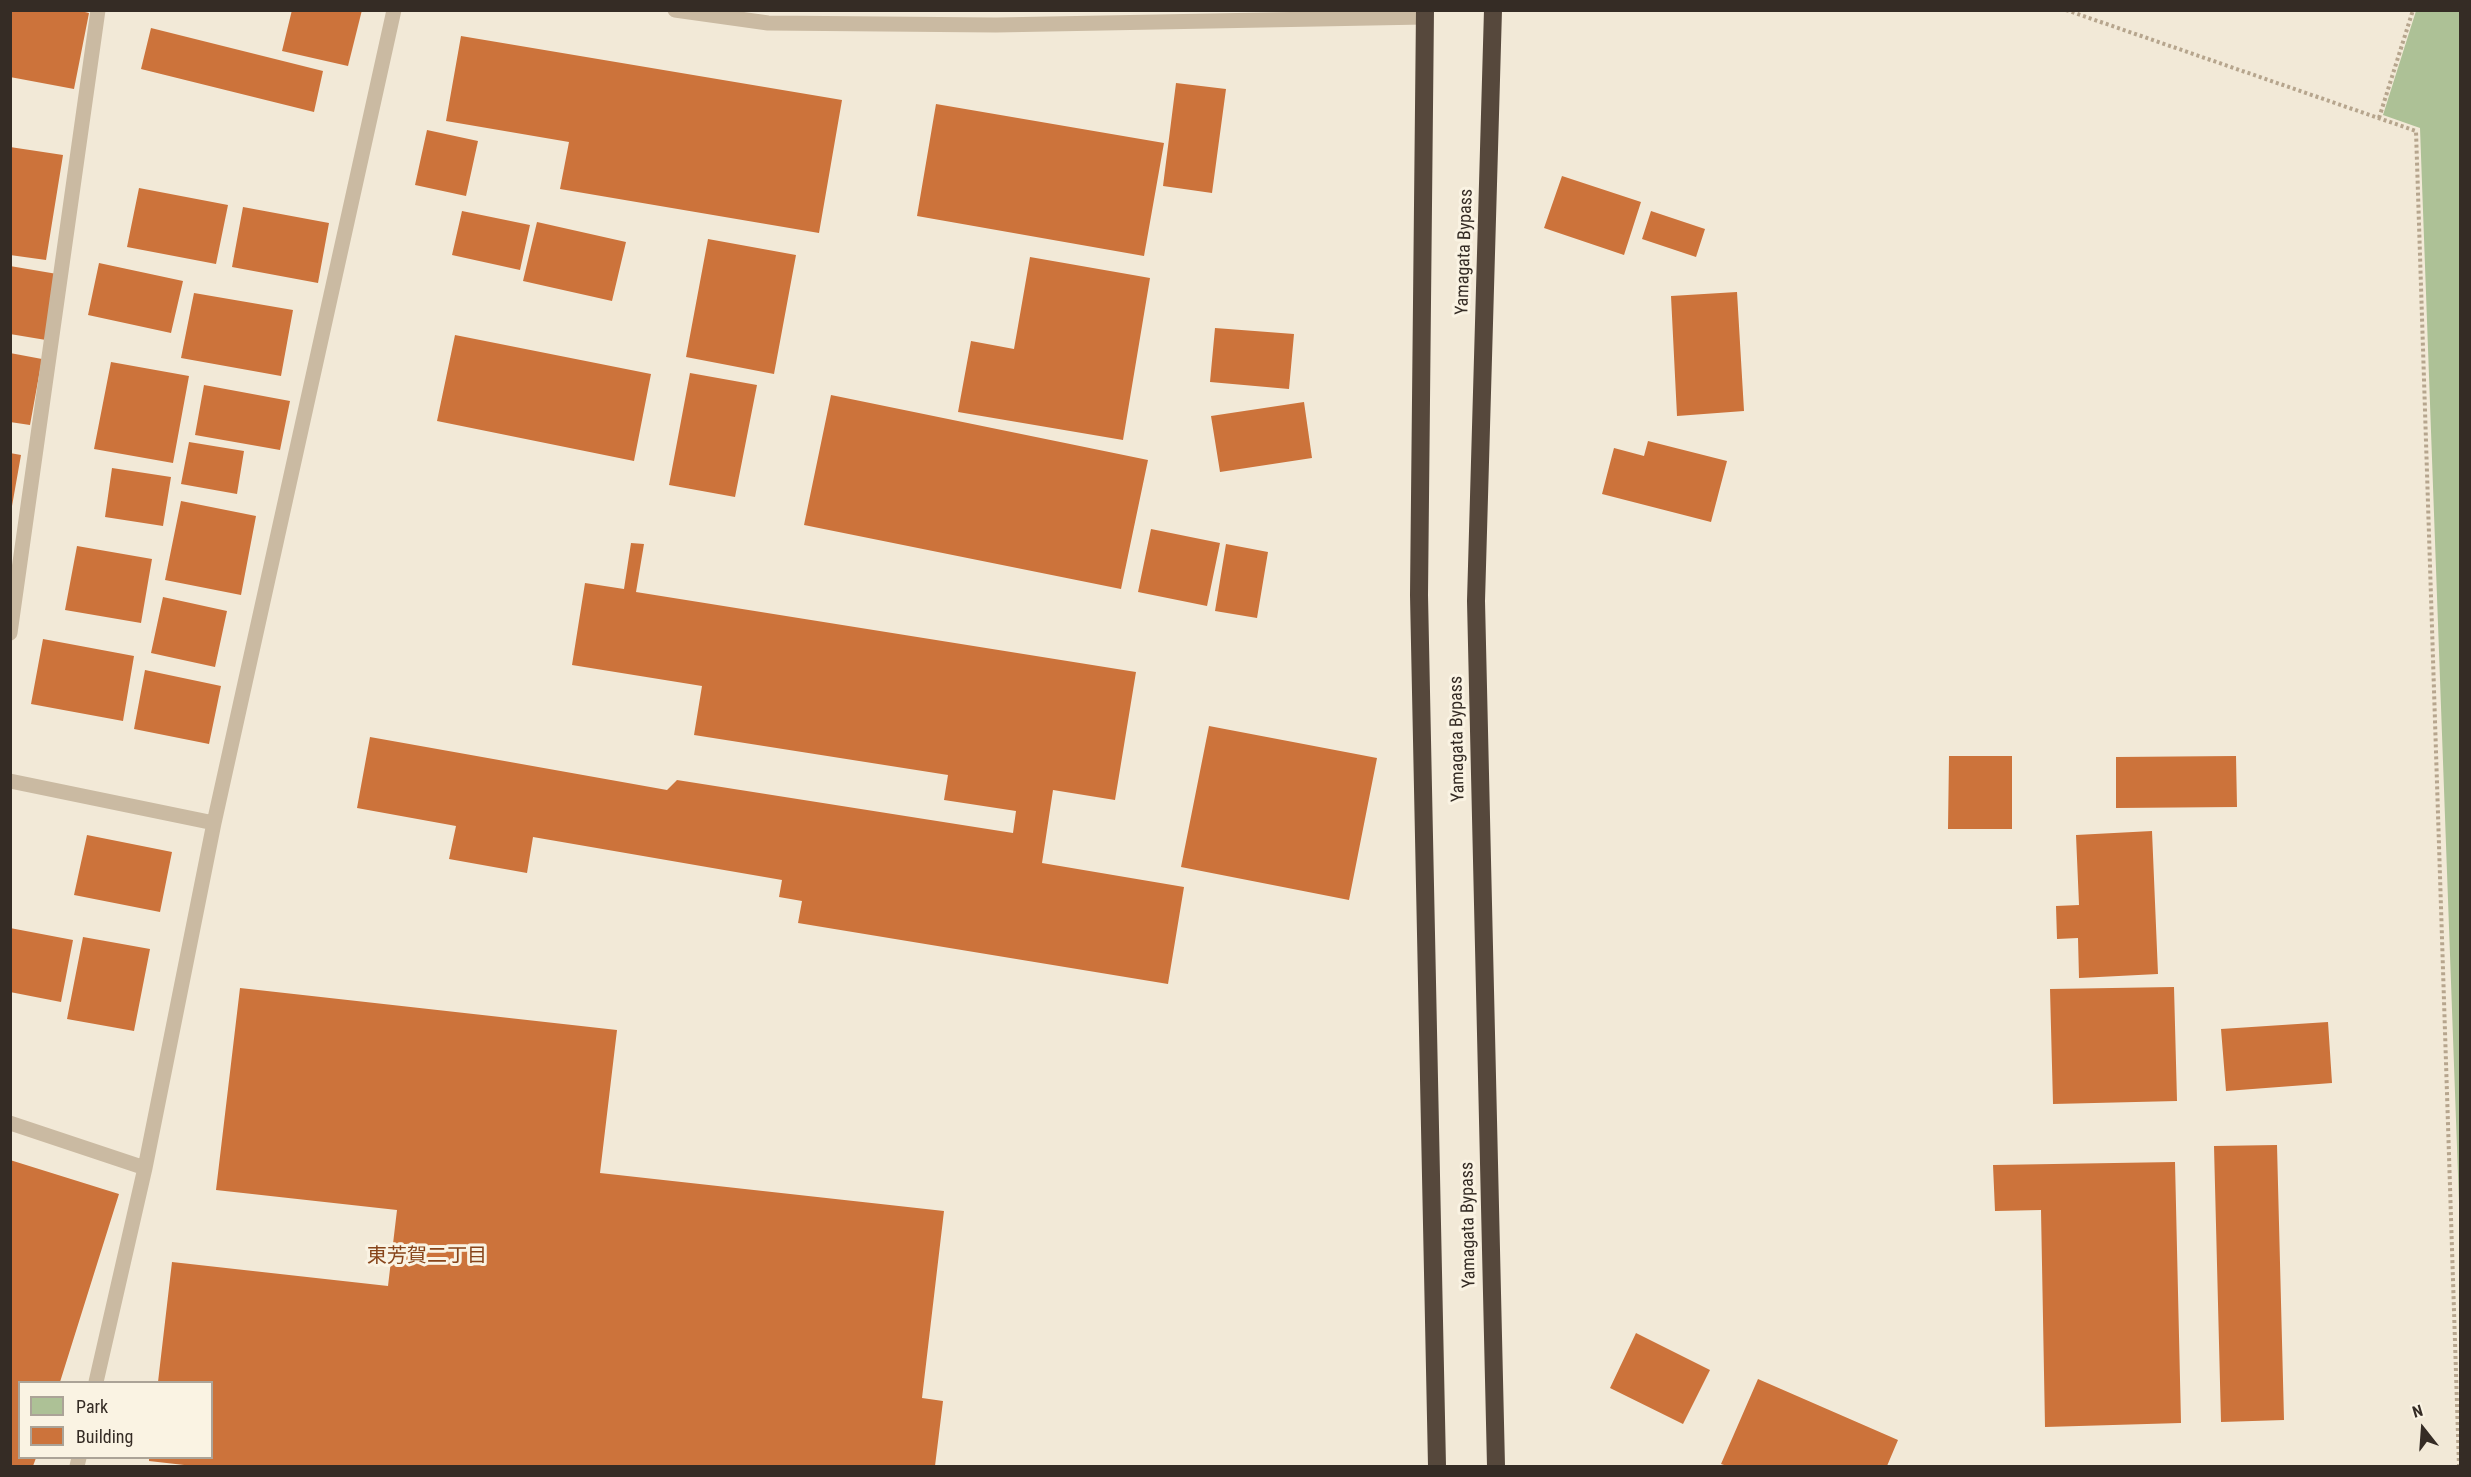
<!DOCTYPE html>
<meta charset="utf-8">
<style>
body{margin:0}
#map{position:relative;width:2471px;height:1477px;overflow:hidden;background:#f2e9d7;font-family:"Roboto Condensed",sans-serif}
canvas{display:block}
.frame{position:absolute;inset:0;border:12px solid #352c25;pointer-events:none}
.legend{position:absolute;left:18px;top:1381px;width:195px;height:78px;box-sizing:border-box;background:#faf3e3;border:2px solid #aba397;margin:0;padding:8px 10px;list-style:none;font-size:18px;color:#352c25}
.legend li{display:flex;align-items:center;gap:12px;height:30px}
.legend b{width:30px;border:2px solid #aba397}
.north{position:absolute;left:2393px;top:1399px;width:60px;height:60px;-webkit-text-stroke:4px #faf3e3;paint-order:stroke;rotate:343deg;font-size:16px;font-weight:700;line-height:24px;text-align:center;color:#352c25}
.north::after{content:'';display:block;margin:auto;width:21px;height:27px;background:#352c25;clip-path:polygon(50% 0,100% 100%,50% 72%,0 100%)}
</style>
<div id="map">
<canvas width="2471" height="1477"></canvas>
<div class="frame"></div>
<ul class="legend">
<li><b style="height:16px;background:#adc196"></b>Park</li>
<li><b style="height:16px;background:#cc733b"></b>Building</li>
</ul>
<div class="north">N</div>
</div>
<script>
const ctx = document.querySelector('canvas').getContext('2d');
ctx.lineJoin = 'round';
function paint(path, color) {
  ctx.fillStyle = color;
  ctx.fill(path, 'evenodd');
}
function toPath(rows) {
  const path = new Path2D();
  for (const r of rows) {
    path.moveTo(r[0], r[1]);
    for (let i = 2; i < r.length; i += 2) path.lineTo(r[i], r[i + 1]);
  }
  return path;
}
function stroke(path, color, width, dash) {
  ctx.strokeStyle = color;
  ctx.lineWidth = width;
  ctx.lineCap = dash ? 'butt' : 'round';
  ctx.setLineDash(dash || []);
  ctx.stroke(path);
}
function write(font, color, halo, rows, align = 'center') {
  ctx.font = font + ' "Roboto Condensed","Noto Sans JP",sans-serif';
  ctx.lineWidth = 6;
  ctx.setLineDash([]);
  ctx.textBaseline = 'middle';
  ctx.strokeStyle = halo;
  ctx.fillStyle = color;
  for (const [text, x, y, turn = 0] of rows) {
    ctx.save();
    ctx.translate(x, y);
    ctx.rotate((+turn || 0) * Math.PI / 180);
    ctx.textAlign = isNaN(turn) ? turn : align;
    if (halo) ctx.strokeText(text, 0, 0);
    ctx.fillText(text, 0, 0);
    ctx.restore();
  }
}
const green = toPath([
 [2416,11,2460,11,2460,1230,2420,128,2383,115]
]);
const building = toPath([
 [10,10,77,10,89,13,74,89,10,77],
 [292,10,362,10,348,66,282,51],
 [151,28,323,71,314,112,141,69],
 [461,36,842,100,819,233,560,189,569,142,446,121],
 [1176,83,1226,89,1212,193,1163,186],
 [936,104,1164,143,1144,256,917,216],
 [427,130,478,141,466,196,415,185],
 [10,147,63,155,46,260,10,255],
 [1562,176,1641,202,1624,255,1544,228],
 [139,188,228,205,216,264,127,247],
 [243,207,329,223,318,283,232,267],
 [462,211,530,225,520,270,452,255],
 [1651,211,1705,229,1696,257,1642,239],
 [537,222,626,242,612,301,523,281],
 [708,239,796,255,774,374,686,357],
 [1030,257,1150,278,1123,440,958,412,971,341,1014,349],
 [99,263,183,281,171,333,88,315],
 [10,266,57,274,46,340,10,334],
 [1737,292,1744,411,1677,416,1671,296],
 [194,293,293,310,281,376,181,358],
 [1215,328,1294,334,1289,389,1210,382],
 [455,335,651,374,634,461,437,421],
 [10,353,42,359,30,425,10,422],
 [111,362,189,376,173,463,94,449],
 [690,373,757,385,735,497,669,485],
 [204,385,290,401,280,450,195,435],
 [831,395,1148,460,1121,589,804,525],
 [1304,402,1312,458,1220,472,1211,416],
 [1648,441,1727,461,1711,522,1602,494,1614,448,1644,456],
 [189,442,244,451,237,494,181,484],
 [10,453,21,455,12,506,10,505],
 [112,468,171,477,163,526,105,517],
 [181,501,256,516,241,595,165,580],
 [1151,529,1220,543,1207,606,1138,592],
 [631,543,644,544,636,592,1136,672,1115,800,1053,790,1042,863,1184,887,1168,984,798,923,802,901,779,897,782,880,533,837,527,873,449,859,456,826,357,808,370,737,667,790,677,780,1013,833,1016,811,944,800,948,775,694,735,702,686,572,665,585,583,624,589],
 [1226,544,1268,552,1257,618,1215,611],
 [77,546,152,559,141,623,65,610],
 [163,597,227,611,215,667,151,653],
 [43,639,134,656,123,721,31,704],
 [145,670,221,686,209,744,134,729],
 [1209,726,1377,758,1349,900,1181,867],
 [1949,756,2012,756,2012,829,1948,829],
 [2236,756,2237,807,2116,808,2116,757],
 [2152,831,2158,974,2079,978,2078,938,2057,939,2056,906,2079,905,2076,835],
 [87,835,172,852,160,912,74,895],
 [10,928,73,940,61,1002,10,992],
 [83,937,150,949,134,1031,67,1019],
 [2174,987,2177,1101,2053,1104,2050,989],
 [240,988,617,1030,600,1173,944,1211,922,1398,943,1401,935,1466,193,1466,149,1461,149,1458,212,1458,212,1382,158,1382,172,1262,388,1286,397,1210,216,1190],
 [2328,1022,2332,1083,2226,1091,2221,1029],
 [2277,1145,2284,1420,2221,1422,2214,1146],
 [10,1160,119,1194,60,1382,20,1382,20,1458,36,1458,33,1466,10,1466],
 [2175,1162,2181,1423,2045,1427,2041,1210,1995,1211,1993,1165],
 [1636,1333,1710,1370,1683,1424,1610,1388],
 [1758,1379,1898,1440,1887,1466,1727,1466,1721,1464]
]);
const path = toPath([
 [2066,10,2416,131,2459,1466],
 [2379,118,2413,10]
]);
const lane = toPath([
 [675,10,768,23,996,25,1425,17],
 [10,633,98,10],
 [10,781,214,823],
 [10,1123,145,1168],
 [96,1382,145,1168,214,823,394,10],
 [77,1466,79,1458]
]);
const highway = toPath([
 [1425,10,1419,595,1437,1466],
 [1493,10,1476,601,1496,1466]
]);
const streetNames = [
 ["Yamagata Bypass",1465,252,-88],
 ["Yamagata Bypass",1458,739,-91],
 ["Yamagata Bypass",1469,1225,-91]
];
const neighbourhoodNames = [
 ["東芳賀二丁目",427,1257]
];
paint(green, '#adc196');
paint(building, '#cc733b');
stroke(path, '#b6a58d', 4, [3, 3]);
stroke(lane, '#cabaa2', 15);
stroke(highway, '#56483c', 18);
write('18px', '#352c25', '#faf3e3', streetNames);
write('20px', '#87441a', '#faf3e3', neighbourhoodNames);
</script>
